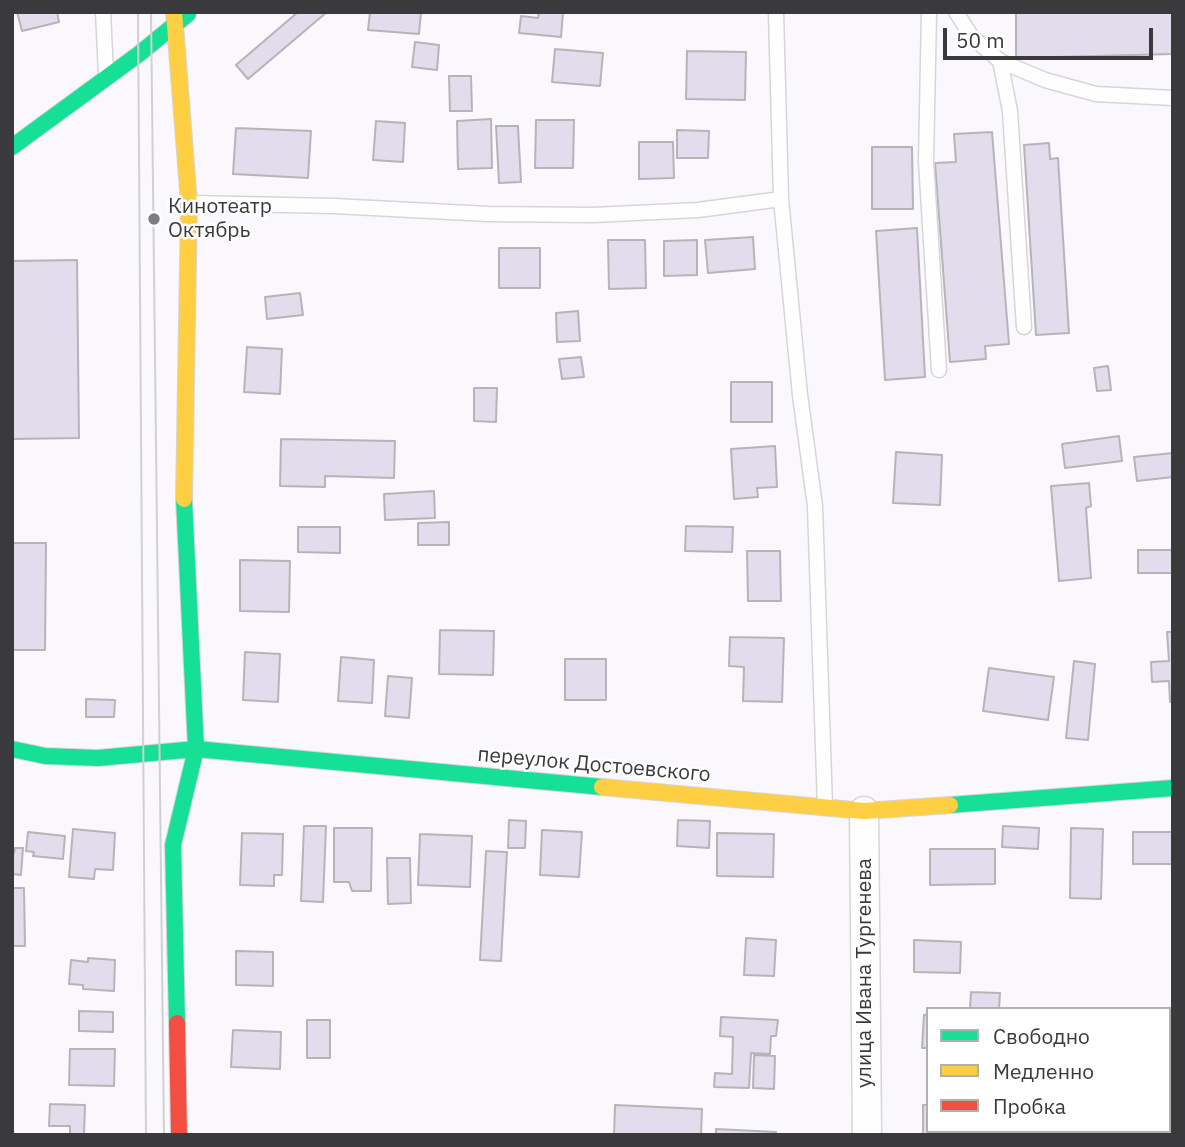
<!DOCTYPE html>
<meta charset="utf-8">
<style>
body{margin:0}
#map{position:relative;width:1185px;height:1147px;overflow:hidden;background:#faf8fd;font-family:"IBM Plex Sans",sans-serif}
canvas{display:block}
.frame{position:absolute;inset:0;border:14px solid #3a393c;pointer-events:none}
.legend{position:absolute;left:926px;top:1007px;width:245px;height:126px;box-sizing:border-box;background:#fff;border:2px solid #b0b0b1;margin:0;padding:9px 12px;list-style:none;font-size:21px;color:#3a393c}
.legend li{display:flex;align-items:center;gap:14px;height:35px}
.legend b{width:35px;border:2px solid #b0b0b1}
.scale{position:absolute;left:943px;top:28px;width:210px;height:32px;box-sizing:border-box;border:4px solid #3a393c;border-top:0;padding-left:9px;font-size:21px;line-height:24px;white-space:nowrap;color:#3a393c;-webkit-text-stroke:5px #fff;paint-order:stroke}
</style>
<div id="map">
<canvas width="1185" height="1147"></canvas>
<div class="frame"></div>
<ul class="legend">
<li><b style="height:9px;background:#16e098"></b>Свободно</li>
<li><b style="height:9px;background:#ffcf43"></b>Медленно</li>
<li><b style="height:9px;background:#f24e42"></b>Пробка</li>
</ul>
<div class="scale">50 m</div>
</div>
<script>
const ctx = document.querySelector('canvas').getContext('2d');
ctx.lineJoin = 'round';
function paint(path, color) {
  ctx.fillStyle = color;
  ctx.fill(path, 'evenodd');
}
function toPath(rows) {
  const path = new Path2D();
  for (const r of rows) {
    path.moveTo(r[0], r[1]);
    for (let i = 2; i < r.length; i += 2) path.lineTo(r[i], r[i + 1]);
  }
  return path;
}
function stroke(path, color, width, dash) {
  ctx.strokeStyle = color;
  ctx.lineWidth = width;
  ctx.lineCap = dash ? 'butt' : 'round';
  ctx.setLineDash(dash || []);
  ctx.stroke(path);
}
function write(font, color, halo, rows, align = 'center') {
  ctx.font = font + ' "IBM Plex Sans",sans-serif';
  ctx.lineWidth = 5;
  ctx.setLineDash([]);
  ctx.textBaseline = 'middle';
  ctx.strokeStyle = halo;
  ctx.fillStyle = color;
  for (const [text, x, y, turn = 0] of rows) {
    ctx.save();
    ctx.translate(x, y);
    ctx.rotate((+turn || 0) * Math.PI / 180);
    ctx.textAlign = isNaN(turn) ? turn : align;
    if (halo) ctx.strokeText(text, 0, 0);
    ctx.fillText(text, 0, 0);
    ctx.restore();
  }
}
const building = toPath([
 [17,12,57,12,59,22,22,31,17,12],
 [298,12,327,12,248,79,236,65,298,12],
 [370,12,421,12,419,34,368,30,370,12],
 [539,12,563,12,561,37,519,33,521,16,538,18,539,12],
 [1016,12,1173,12,1173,54,1016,58,1016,12],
 [415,42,439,45,437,70,412,67,415,42],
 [555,49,603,53,600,86,552,82,555,49],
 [687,51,746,52,745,100,686,99,687,51],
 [449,76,471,76,472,111,450,111,449,76],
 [491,119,492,168,458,169,457,121,491,119],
 [536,120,574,120,573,168,535,168,536,120],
 [376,121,405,123,403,162,373,160,376,121],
 [496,126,518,126,521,182,499,183,496,126],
 [236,128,311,131,308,178,233,174,236,128],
 [677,130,709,131,708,158,677,158,677,130],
 [992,132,1009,344,985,346,986,359,950,362,935,163,956,162,954,134,992,132],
 [639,142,673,142,674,178,639,179,639,142],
 [1049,143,1050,159,1058,158,1069,333,1036,335,1024,145,1049,143],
 [872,147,912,147,913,209,872,209,872,147],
 [917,228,925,377,885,380,876,231,917,228],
 [753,237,755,269,708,273,705,240,753,237],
 [608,240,645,240,646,288,609,289,608,240],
 [697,240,697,275,664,276,664,241,697,240],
 [499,248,540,248,540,288,499,288,499,248],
 [77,260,79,438,12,439,12,261,77,260],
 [300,293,303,315,267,319,265,297,300,293],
 [578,311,580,341,557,342,556,313,578,311],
 [247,347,282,349,280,394,244,392,247,347],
 [581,357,584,377,562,379,559,359,581,357],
 [1108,366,1111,390,1097,391,1094,368,1108,366],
 [731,382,772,382,772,422,731,422,731,382],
 [474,388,497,388,496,422,474,421,474,388],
 [1119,436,1122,461,1065,468,1062,444,1119,436],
 [281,439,395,441,394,478,325,476,325,487,280,486,281,439],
 [775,446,777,487,757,488,758,497,734,499,731,449,775,446],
 [896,452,942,455,940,505,893,503,896,452],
 [1173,453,1173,477,1137,481,1134,457,1173,453],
 [1089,483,1091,506,1086,508,1091,578,1059,581,1051,486,1089,483],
 [434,491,435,518,385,520,384,494,434,491],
 [449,522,449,545,418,545,418,523,449,522],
 [686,526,733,527,732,552,685,551,686,526],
 [298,527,340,527,340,553,298,552,298,527],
 [12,543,46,543,45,650,12,650,12,543],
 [1138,550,1173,550,1173,573,1138,573,1138,550],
 [747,551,780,551,781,601,748,601,747,551],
 [240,560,290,561,289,612,240,611,240,560],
 [440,630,494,631,493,675,439,674,440,630],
 [1167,632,1173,632,1173,702,1170,702,1169,681,1152,682,1151,662,1169,661,1167,632],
 [730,637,784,638,782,702,743,701,744,667,729,666,730,637],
 [245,652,280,654,278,702,243,700,245,652],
 [341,657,374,660,372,703,338,701,341,657],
 [565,659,606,659,606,700,565,700,565,659],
 [1074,661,1095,664,1088,740,1066,738,1074,661],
 [989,668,1054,677,1048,720,983,711,989,668],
 [388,676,412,678,409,718,385,716,388,676],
 [86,699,115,700,114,717,86,717,86,699],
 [509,820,526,821,525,848,508,848,509,820],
 [678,820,710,821,709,848,677,846,678,820],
 [304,826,326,826,323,902,301,901,304,826],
 [1003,826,1039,828,1038,849,1002,847,1003,826],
 [334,828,372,828,371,891,352,891,349,882,334,882,334,828],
 [1071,828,1103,829,1101,899,1070,898,1071,828],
 [73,829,115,833,113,870,95,869,94,879,69,877,73,829],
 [542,830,582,832,579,877,540,875,542,830],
 [28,832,65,836,63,859,33,856,34,852,26,851,28,832],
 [1133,832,1173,832,1173,864,1133,864,1133,832],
 [242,833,283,834,282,875,274,875,274,886,240,885,242,833],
 [717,833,774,834,773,877,717,876,717,833],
 [420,834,472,836,470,887,418,885,420,834],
 [15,848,23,848,21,875,12,874,12,853,14,853,15,848],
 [930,849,995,849,995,884,930,885,930,849],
 [486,851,507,852,501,961,480,960,486,851],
 [387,858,410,858,411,903,388,904,387,858],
 [12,888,24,888,25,946,12,946,12,888],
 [746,938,776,940,774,976,744,975,746,938],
 [914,940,961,942,960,973,914,972,914,940],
 [236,951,273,952,273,986,236,985,236,951],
 [88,958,115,960,114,991,83,989,83,985,69,984,71,960,88,962,88,958],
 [971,992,1000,993,999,1009,970,1009,971,992],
 [79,1011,113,1012,113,1032,79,1031,79,1011],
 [924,1015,928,1015,928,1048,922,1048,924,1015],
 [721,1017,778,1020,776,1036,771,1036,770,1054,751,1053,749,1088,714,1087,715,1073,732,1074,733,1037,720,1036,721,1017],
 [307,1020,330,1020,330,1058,307,1058,307,1020],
 [233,1030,281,1032,280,1069,231,1067,233,1030],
 [70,1049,115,1049,114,1086,69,1085,70,1049],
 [754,1055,775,1056,774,1089,753,1088,754,1055],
 [50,1104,85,1105,84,1135,70,1135,70,1126,49,1126,50,1104],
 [615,1105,702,1109,701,1135,614,1135,615,1105],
 [923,1105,928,1105,928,1131,976,1131,976,1135,923,1135,923,1105],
 [716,1129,776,1132,776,1135,716,1135,716,1129]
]);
const lane = toPath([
 [103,12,106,74],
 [776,12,781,199,800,395,815,506,825,807],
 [929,12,926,161,939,370],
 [956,12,972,37,1000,61,1045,80,1096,94,1173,98],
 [1000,61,1010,111,1024,327],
 [191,203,334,206,488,214,593,215,698,210,781,199]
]);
const street = toPath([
 [864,811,867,1135]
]);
const fast = toPath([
 [12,147,139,54,188,14],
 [12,749,45,756,98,758,196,749,602,787],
 [950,805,1173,788],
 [177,1023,173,845,196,749,184,499]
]);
const slow = toPath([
 [174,12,189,203,184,499],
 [602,787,864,811,950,805]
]);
const jam = toPath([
 [177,1023,179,1135]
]);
const tram = toPath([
 [138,12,146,1135],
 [151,12,164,1135]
]);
const markers = [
 [154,219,7,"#7d7c80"]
];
const poiNames = [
 ["Кинотеатр",168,207],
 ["Октябрь",168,231]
];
const streetNames = [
 ["переулок Достоевского",594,765,5],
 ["улица Ивана Тургенева",865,973,-90]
];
paint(building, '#e3dcec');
stroke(building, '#b5b4b7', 2);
stroke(lane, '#d6d5d8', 17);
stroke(street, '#d6d5d8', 31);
stroke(fast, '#d6d5d8', 18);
stroke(slow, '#d6d5d8', 18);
stroke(jam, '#d6d5d8', 18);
stroke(lane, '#fefeff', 14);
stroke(street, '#fefeff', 28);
stroke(fast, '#16e098', 16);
stroke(slow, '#ffcf43', 16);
stroke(jam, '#f24e42', 16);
stroke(tram, '#d0d0d2', 2);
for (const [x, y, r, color] of markers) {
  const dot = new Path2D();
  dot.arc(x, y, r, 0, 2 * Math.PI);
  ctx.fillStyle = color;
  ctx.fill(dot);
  stroke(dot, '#fff', 2.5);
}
write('21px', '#3a393c', '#fff', poiNames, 'left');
write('21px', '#3a393c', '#fff', streetNames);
</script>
